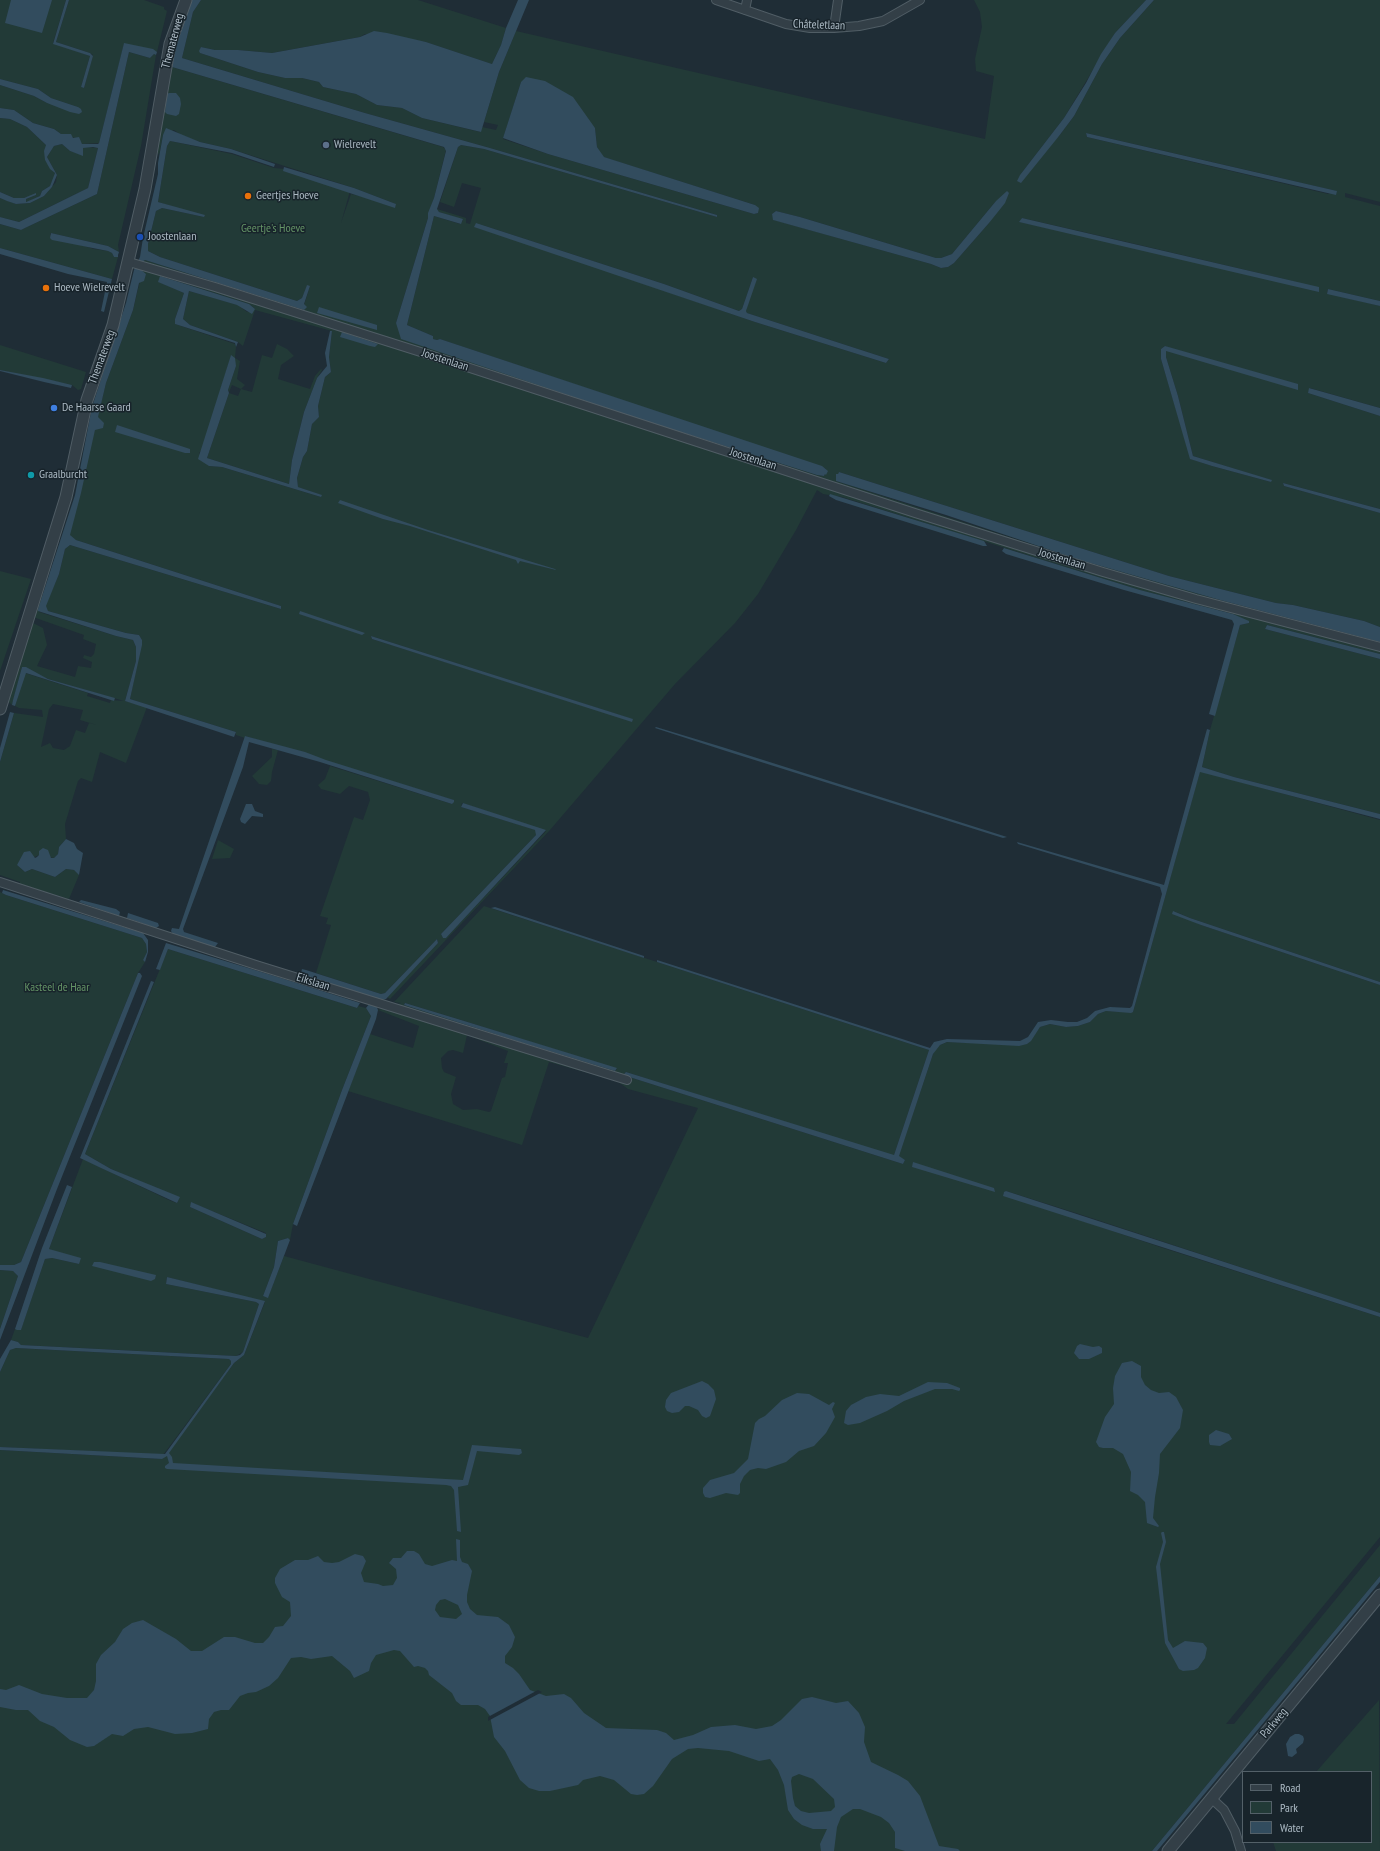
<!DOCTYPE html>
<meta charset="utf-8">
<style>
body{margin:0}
#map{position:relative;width:1380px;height:1851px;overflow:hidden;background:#1f2d36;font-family:"PT Sans Narrow",sans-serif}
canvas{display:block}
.legend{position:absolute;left:1242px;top:1771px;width:130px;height:72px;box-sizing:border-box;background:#18242b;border:1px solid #536068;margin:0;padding:5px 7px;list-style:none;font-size:12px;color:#acbac4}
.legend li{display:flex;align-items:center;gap:8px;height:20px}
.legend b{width:20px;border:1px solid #536068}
</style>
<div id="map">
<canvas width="1380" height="1851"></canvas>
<ul class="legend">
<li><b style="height:5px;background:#333f47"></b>Road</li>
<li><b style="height:11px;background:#223a37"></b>Park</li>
<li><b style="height:11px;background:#324c5e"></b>Water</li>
</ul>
</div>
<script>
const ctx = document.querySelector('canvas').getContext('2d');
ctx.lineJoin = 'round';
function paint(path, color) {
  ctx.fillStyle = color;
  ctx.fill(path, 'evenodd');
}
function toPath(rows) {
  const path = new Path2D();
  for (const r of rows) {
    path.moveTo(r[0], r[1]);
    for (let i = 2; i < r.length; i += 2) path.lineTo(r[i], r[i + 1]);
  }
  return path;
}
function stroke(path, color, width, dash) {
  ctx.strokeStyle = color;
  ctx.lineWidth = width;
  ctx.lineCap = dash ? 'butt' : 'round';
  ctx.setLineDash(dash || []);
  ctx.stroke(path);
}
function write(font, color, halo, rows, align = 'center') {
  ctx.font = font + ' "PT Sans Narrow",sans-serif';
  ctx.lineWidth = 3;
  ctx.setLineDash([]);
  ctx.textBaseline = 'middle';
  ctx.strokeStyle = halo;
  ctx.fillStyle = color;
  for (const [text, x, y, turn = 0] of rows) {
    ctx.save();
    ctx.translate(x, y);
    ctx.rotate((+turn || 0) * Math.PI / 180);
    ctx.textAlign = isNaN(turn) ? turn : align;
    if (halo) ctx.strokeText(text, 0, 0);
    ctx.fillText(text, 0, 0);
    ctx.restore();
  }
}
const green = toPath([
 [0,0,66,0,53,43,90,56,81,87,84,88,93,55,90,53,56,42,69,0,144,0,164,7,164,9,167,11,157,52,124,44,99,143,82,144,79,140,68,135,61,134,54,129,33,123,14,110,0,108,0,85,34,96,47,103,78,107,51,98,38,89,0,79],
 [201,0,418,0,506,28,501,45,492,64,426,42,365,34,360,37,272,53,238,50,215,50,201,47,200,53,258,72,285,78,302,78,319,82,323,87,356,94,377,105,402,108,422,118,480,132,482,127,496,130,498,125,484,122,499,72,516,31,985,139,994,76,976,71,975,59,982,27,980,12,974,0,1146,0,1115,33,1064,118,1020,175,1059,136,1074,116,1102,64,1120,38,1154,0,1380,0,1380,202,1345,193,1345,197,1380,206,1380,301,1328,289,1327,293,1380,306,1380,408,1310,388,1308,393,1380,416,1380,509,1283,483,1284,486,1380,513,1380,627,1364,621,1293,605,1276,603,1169,576,839,472,836,481,1080,560,1220,600,1380,642,1380,654,1267,625,1265,629,1380,659,1380,814,1234,777,1202,767,1210,730,1240,625,1249,623,1233,614,1140,590,842,497,823,494,817,490,796,530,758,594,735,623,675,684,550,830,390,999,387,997,438,943,437,939,385,993,381,994,316,973,331,925,326,924,328,918,320,916,354,817,363,820,370,800,368,792,349,786,340,794,321,789,318,785,325,779,330,766,452,804,453,800,245,736,245,738,236,735,236,732,133,700,130,699,142,640,139,635,126,633,48,611,45,606,59,574,65,549,70,545,281,609,281,606,76,540,69,535,106,383,133,310,142,272,140,269,142,262,145,260,304,310,304,305,310,286,307,286,302,298,297,301,160,257,148,251,148,244,156,211,162,208,204,217,158,202,167,146,170,141,232,154,274,168,285,169,350,191,341,223,351,194,396,204,354,188,231,149,200,142,181,135,174,130,163,135,159,155,157,151,167,85,172,67,443,147,446,150,434,198,396,323,430,347,633,417,817,475,824,476,826,469,440,339,437,340,433,339,433,336,407,325,434,216,460,224,463,220,439,212,437,209,463,217,466,218,466,223,470,224,481,188,462,183,454,207,440,202,458,147,461,145,484,149,717,217,717,215,490,148,365,113,182,58,193,12],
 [521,82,595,128,597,147,603,157,755,205,758,213,754,214,548,154,503,139],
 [1086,133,1260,173,1336,191,1328,194,1087,137],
 [996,201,989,223,954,263,948,267,941,268,931,264,774,220,772,214,776,211,800,217,936,258,941,258,952,254],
 [1022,218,1110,238,1301,283,1020,222],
 [476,223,664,284,739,311,742,309,753,277,746,311,747,313,889,359,886,363,755,322,639,282],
 [161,276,249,304,255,309,247,312,238,305,189,291,183,319,190,325,238,342,243,346,255,310,332,331,329,357,331,372,325,377,318,406,319,417,312,424,307,451,303,457,297,478,298,487,321,495,321,497,222,467,209,466,199,453,202,450,231,356,236,366,228,390,229,392,232,385,241,389,238,396,229,393,207,458,289,484,292,460,304,412,317,378,322,370,321,369,315,376,310,389,278,379,281,365,294,356,287,349,277,344,272,358,262,355,252,392,241,389,245,385,237,379,240,361,235,358,236,347,235,344,175,324,175,319,184,293,159,282],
 [1165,346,1184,355,1166,350,1166,357,1178,396,1193,456,1271,480,1271,482,1212,466,1191,459,1161,359,1161,349],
 [371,636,632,719,632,721,372,639],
 [462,803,546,831,446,938,443,938,441,934,536,835,536,830,461,807],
 [129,52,150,58,154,54,156,55,141,146,118,245,119,252,108,246,51,233,50,235,94,249,108,251,112,253,114,257,118,257,112,279,0,248,0,224,21,230,25,228,97,194],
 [0,118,10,119,27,127,46,145,45,160,55,173,54,178,50,186,42,191,40,196,29,201,26,202,26,199,36,195,24,198,14,198,0,192],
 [62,144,70,151,83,155,83,148,86,147,98,148,88,188,19,222,0,217,0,198,16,204,30,203,44,196,56,182,57,175,47,157,54,146],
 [0,345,86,372,81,389,78,390,72,385,0,370],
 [0,571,31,579,0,671],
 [43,589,39,612,116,636,133,640,136,647,136,661,125,701,147,707,126,763,100,752,92,782,81,778,78,781,65,824,66,839,59,847,58,854,54,858,39,855,17,865,25,872,32,869,55,877,66,869,74,870,79,875,69,899,20,884,20,882,0,875,0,762,14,713,43,717,42,710,19,708,15,706,16,702,25,673,88,693,87,696,110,703,111,700,124,701,48,679,22,667,12,705,7,700,31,622,43,628,47,645,37,666,75,677,78,666,91,668,92,662,83,658,84,655,91,657,94,654,96,644,83,639,84,635,33,617],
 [53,704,83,710,80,720,97,725,89,723,85,733,76,730,70,746,64,750,53,748,50,743,41,747,49,709],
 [272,749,278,750,272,772,271,781,267,785,259,784,252,776,272,757],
 [1200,771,1380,820,1380,982,1190,918,1174,911,1201,925,1380,985,1380,1313,1076,1213,1006,1191,1003,1194,1163,1248,1380,1317,1380,1537,1226,1724,1234,1724,1380,1545,1380,1576,1152,1851,0,1851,0,1450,162,1459,234,1363,244,1355,265,1302,167,1277,166,1284,256,1302,259,1304,243,1352,236,1356,21,1345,18,1342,11,1340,15,1329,21,1329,45,1259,52,1258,79,1264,49,1249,83,1159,171,1201,177,1203,179,1198,111,1169,85,1154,168,949,357,1008,358,1006,366,1008,371,1016,342,1090,293,1224,290,1240,288,1238,278,1241,274,1267,263,1296,268,1297,284,1256,588,1338,698,1108,628,1089,617,1081,549,1062,522,1145,348,1091,370,1034,413,1048,419,1026,378,1010,401,1003,394,1002,484,906,929,1050,894,1155,893,1156,626,1072,623,1075,903,1164,905,1160,898,1157,933,1054,936,1047,940,1045,947,1042,1027,1044,1040,1027,1050,1024,1066,1027,1078,1026,1090,1022,1098,1014,1106,1011,1133,1012],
 [405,1003,461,1020,617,1069,615,1071,520,1042,404,1005],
 [467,1035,508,1051,504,1063,508,1063,505,1077,502,1078,491,1111,489,1112,477,1109,463,1110,453,1104,451,1094,456,1077,444,1072,442,1068,441,1058,448,1051,453,1050,463,1053],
 [192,1203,266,1233,266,1237,262,1239,190,1207],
 [218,840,234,849,230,858,212,859],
 [0,892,6,895,142,938,146,944,147,952,143,960,145,962,138,973,21,1262,14,1265,2,1265,0,1269],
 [0,1270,13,1271,18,1276,0,1329],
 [16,1348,229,1359,231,1361,231,1364,163,1455,0,1447,0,1372,10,1350],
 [1379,1700,1380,1851,1276,1851,1273,1842,1371,1842,1371,1772,1316,1772]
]);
const water = toPath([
 [11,0,52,0,42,33,5,23],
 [66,0,69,0,56,42,90,53,93,56,84,88,81,87,90,56,53,44],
 [192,0,201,0,193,12,182,58,365,113,490,148,717,215,717,217,484,149,461,145,458,147,437,209,439,212,463,219,461,224,434,216,407,325,433,336,433,339,437,340,440,339,822,466,828,471,826,475,825,474,824,476,817,475,633,417,401,339,396,323,428,218,428,213,434,198,446,151,444,147,172,67,179,33,187,10],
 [518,0,529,0,499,72,481,132,422,118,402,108,377,105,356,94,323,87,319,82,302,78,285,78,258,72,200,53,199,51,201,47,215,50,238,50,272,53,360,37,374,31,387,33,426,42,492,64,501,45,506,28],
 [1146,0,1154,0,1120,38,1102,64,1074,116,1059,136,1021,183,1017,181,1020,175,1064,118,1086,83,1101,54,1115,33],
 [124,43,153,49,157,52,156,55,154,54,150,58,129,52,97,194,25,228,21,230,0,224,0,217,19,222,88,188,98,148,93,147,83,148,83,156,70,151,62,144,54,146,47,157,57,175,52,187,44,196,30,203,16,204,7,201,0,198,0,192,14,198,24,198,36,193,36,195,26,199,26,202,40,196,42,191,50,186,55,173,50,169,45,160,44,151,46,145,27,127,10,119,0,118,0,108,14,110,33,123,54,129,61,134,71,134,73,138,79,137,82,144,98,144,99,143],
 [526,77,545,81,573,97,595,128,597,147,604,157,755,205,759,208,758,213,754,214,548,154,503,138,521,82],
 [0,79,38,89,51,98,78,107,81,109,82,112,79,114,70,112,47,103,34,96,0,85],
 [169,93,176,93,180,98,181,104,179,114,176,116,167,114,165,112,167,94],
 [166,128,200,142,231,149,275,164,274,167,232,153,170,141,167,146,158,202,205,215,204,217,162,208,156,211,148,244,148,251,160,257,297,301,302,298,307,285,310,286,304,304,307,307,304,310,145,260,142,262,140,269,146,274,144,281,139,283,133,310,106,383,98,417,104,423,103,428,95,430,81,493,70,535,76,540,281,606,281,609,70,545,65,549,59,574,46,606,48,611,126,633,139,635,142,640,142,645,130,699,236,732,234,737,125,701,136,661,136,647,133,640,116,636,38,611,38,609,75,495,92,407,126,303,134,270,140,257,143,238,158,174,158,163,163,135],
 [1086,133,1337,191,1336,195,1087,137],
 [284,167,354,188,396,204,395,208,283,171],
 [1007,191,1009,193,1005,203,989,223,954,263,948,267,941,268,931,264,773,220,772,214,776,211,800,217,936,258,941,258,952,254,996,201],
 [1022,218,1319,287,1319,292,1306,289,1019,222],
 [476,223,664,284,739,311,742,309,753,277,757,279,746,311,747,313,889,359,886,363,755,322,474,227],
 [51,233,108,246,119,252,118,255,118,257,114,257,112,253,108,251,52,240,50,238],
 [0,248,112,279,104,312,101,311,107,282,68,274,0,254],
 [160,276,249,304,255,309,252,314,237,305,189,291,183,319,190,325,238,342,236,347,235,343,175,324,175,319,184,293,158,282],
 [1328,289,1380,301,1380,306,1327,294],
 [319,307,377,325,377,330,317,313],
 [330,331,332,331,329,357,331,372,325,377,318,406,319,417,312,424,307,451,303,457,297,478,298,487,322,495,321,497,222,467,209,466,198,459,231,355,235,358,236,366,228,390,229,393,207,458,289,484,292,460,304,412,317,378,327,366,325,353],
 [342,332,378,344,375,347,370,346,340,337],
 [1165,346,1298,384,1298,390,1166,351,1166,357,1178,396,1193,456,1272,480,1271,482,1212,466,1190,459,1161,359,1161,349],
 [0,370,43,378,72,385,71,388,44,382,0,371],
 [1309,388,1380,408,1380,416,1308,393],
 [117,425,190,449,190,453,185,453,115,432],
 [839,472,1169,576,1276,603,1293,605,1364,621,1380,627,1380,642,1220,600,1080,560,946,515,836,481,836,474,838,474],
 [1283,483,1380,509,1380,513,1284,486],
 [830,494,984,541,987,546,983,546,836,500,829,496],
 [340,500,428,530,555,569,556,570,520,561,518,564,516,560,410,526,383,519,338,503],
 [1004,548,1140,590,1233,614,1249,621,1249,623,1240,625,1215,716,1209,714,1234,624,1232,620,1124,590,1006,554,1002,551],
 [300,611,365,633,362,635,299,614],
 [1267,625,1380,654,1380,659,1265,629],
 [371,636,633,719,632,722,372,639],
 [22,667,26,667,48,679,115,698,114,701,26,673,15,706,12,705,13,700],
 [10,712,14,713,0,762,0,748],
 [656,727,722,747,1007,837,1003,838,726,751,655,728],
 [1207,729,1210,730,1202,767,1234,777,1380,814,1380,819,1200,772,1133,1012,1131,1013,1106,1011,1098,1014,1090,1022,1078,1026,1066,1027,1050,1024,1040,1027,1031,1041,1027,1044,1019,1046,947,1042,940,1045,933,1054,899,1156,905,1160,903,1164,623,1075,626,1072,894,1155,929,1050,657,962,657,960,930,1048,934,1042,947,1039,1020,1041,1028,1037,1038,1022,1051,1020,1068,1022,1077,1022,1087,1018,1095,1011,1110,1007,1130,1008,1132,1006,1162,894,1160,887,1018,844,1017,842,1164,885],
 [245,736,305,752,326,760,454,800,454,802,452,804,320,762,249,742,243,767,183,929,184,932,218,943,215,947,211,947,173,934,171,931,172,928,179,929],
 [463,803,546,830,446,938,443,938,441,934,536,835,535,830,461,807],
 [246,804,252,804,255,811,263,814,263,817,252,816,245,824,241,822,240,819],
 [66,839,74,843,77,849,83,853,79,875,74,870,66,869,55,877,32,869,25,872,17,865,24,852,30,851,35,858,37,857,39,855,39,851,43,848,48,850,51,858,54,858,58,854,59,847],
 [3,890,143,933,148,940,148,952,145,962,143,960,147,952,146,944,142,938,6,895,2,893],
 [81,900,116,909,120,912,119,916,79,902],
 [495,907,644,956,644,958,491,908],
 [1173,911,1190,918,1380,982,1380,985,1201,925,1172,914],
 [128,913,158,923,159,926,156,928,127,918],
 [437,939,438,943,386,999,382,1000,304,976,301,973,302,969,306,970,381,994,385,993],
 [166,943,281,978,360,1003,357,1008,168,949,160,970,156,969],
 [138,973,140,973,142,976,57,1189,0,1340,0,1329,18,1276,13,1271,0,1270,0,1265,14,1265,21,1262],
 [151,981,154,982,85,1154,111,1169,180,1197,177,1203,101,1168,80,1158],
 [370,1003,376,1005,378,1010,376,1019,297,1226,293,1224,342,1090,371,1016,366,1008],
 [405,1003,461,1020,617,1068,615,1071,520,1042,404,1005],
 [913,1162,994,1188,995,1192,912,1167],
 [67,1185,72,1187,49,1249,81,1258,79,1264,52,1258,45,1259,21,1330,17,1330,15,1329,42,1248],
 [1006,1191,1329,1296,1380,1313,1380,1317,1003,1196,1004,1192],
 [191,1202,266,1234,266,1237,262,1239,190,1207],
 [288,1238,290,1240,268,1298,263,1296,274,1267,278,1241],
 [94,1262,100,1262,156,1275,155,1279,151,1281,92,1266],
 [167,1277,265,1301,244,1355,234,1363,169,1453,172,1457,173,1463,463,1480,472,1445,521,1449,522,1453,519,1455,477,1451,468,1485,458,1487,461,1532,457,1531,454,1490,451,1486,446,1485,167,1469,165,1468,165,1466,169,1463,167,1456,162,1459,0,1450,0,1447,165,1454,231,1364,231,1361,229,1359,16,1348,10,1350,0,1372,0,1359,11,1340,18,1342,21,1345,236,1356,240,1355,243,1352,259,1304,256,1302,166,1284],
 [1080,1344,1093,1347,1099,1346,1102,1348,1102,1353,1089,1359,1079,1359,1074,1353,1077,1346],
 [1132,1361,1141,1366,1141,1377,1145,1385,1151,1390,1159,1393,1169,1392,1176,1397,1183,1410,1180,1428,1160,1454,1159,1473,1155,1497,1153,1518,1159,1526,1158,1527,1147,1523,1145,1502,1138,1495,1130,1491,1131,1472,1123,1454,1113,1448,1103,1448,1099,1447,1096,1442,1105,1417,1114,1404,1113,1388,1115,1376,1122,1363],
 [702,1381,708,1384,714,1390,716,1399,710,1416,706,1418,702,1416,698,1410,689,1406,685,1406,679,1412,672,1413,667,1411,665,1407,666,1400,671,1393],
 [928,1382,947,1383,960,1388,960,1390,959,1391,952,1389,935,1389,904,1401,887,1411,860,1423,848,1425,844,1423,846,1411,851,1405,866,1397,880,1394,899,1396],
 [797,1393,809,1394,829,1405,833,1402,835,1403,832,1409,835,1417,826,1433,814,1446,799,1451,786,1462,766,1469,758,1468,750,1470,744,1476,740,1484,740,1493,738,1495,726,1493,710,1498,705,1497,703,1493,703,1488,710,1480,734,1473,748,1459,755,1423,759,1419,765,1416,782,1400],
 [1216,1430,1229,1434,1232,1439,1220,1446,1210,1445,1209,1442,1209,1435],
 [1162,1532,1164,1532,1166,1542,1160,1564,1168,1640,1173,1648,1185,1641,1203,1643,1207,1648,1205,1658,1198,1668,1194,1670,1183,1671,1179,1669,1165,1643,1156,1567,1163,1542,1161,1533],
 [456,1539,460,1540,460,1557,462,1562,468,1564,472,1571,467,1595,467,1602,470,1609,477,1615,498,1617,509,1625,515,1637,512,1647,505,1656,505,1663,513,1668,519,1674,530,1690,546,1696,564,1694,571,1698,584,1713,606,1728,657,1730,666,1733,674,1740,693,1735,711,1727,735,1725,756,1729,772,1726,781,1720,802,1699,812,1697,836,1703,848,1701,859,1713,865,1727,864,1742,871,1762,898,1775,908,1781,920,1796,939,1846,958,1849,960,1851,905,1851,895,1848,895,1832,889,1823,881,1817,860,1809,853,1809,841,1817,837,1827,834,1851,821,1851,820,1844,827,1829,813,1829,802,1825,794,1819,788,1810,784,1785,778,1770,770,1759,759,1761,729,1751,698,1748,688,1749,672,1759,653,1786,644,1794,637,1795,631,1794,614,1780,600,1776,583,1780,578,1785,550,1791,539,1791,529,1788,520,1780,505,1751,494,1737,490,1716,485,1709,478,1705,461,1705,456,1701,452,1693,429,1675,428,1671,425,1668,418,1666,414,1667,400,1651,394,1650,376,1655,371,1663,369,1671,354,1678,350,1671,332,1656,311,1659,301,1657,291,1658,278,1678,269,1686,256,1692,248,1693,240,1696,229,1710,221,1710,214,1712,209,1719,208,1729,192,1733,175,1734,148,1727,134,1729,123,1736,112,1734,94,1746,87,1747,70,1740,54,1727,40,1721,28,1710,16,1710,0,1707,0,1689,6,1690,19,1685,42,1694,67,1698,87,1698,94,1690,96,1681,96,1664,101,1655,115,1642,123,1629,132,1623,143,1620,176,1639,191,1651,202,1651,224,1637,235,1637,255,1643,263,1643,269,1637,275,1627,283,1626,291,1616,290,1602,282,1597,275,1583,275,1578,280,1569,295,1560,308,1560,318,1556,324,1562,332,1563,339,1562,355,1554,363,1556,366,1561,361,1573,364,1582,378,1584,383,1586,393,1585,397,1578,396,1569,389,1563,393,1558,401,1558,407,1551,414,1551,419,1554,425,1564,432,1566,452,1560,457,1561],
 [445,1599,458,1605,462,1614,456,1619,440,1617,435,1610,436,1605,440,1600],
 [799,1774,813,1779,834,1799,835,1807,831,1811,809,1813,801,1811,795,1806,793,1798,791,1781,792,1777],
 [1380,1576,1380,1582,1309,1668,1157,1851,1152,1851],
 [1295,1734,1299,1734,1303,1736,1304,1739,1303,1743,1296,1749,1297,1753,1292,1757,1288,1756,1286,1744,1290,1737]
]);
const pier = toPath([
 [538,1690,542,1692,488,1721,488,1717]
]);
const minor = toPath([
 [716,0,786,24,810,28,834,28,859,26,883,21,920,0],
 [745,10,747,0],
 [834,28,838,0],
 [129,262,215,287,430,355,915,513,1103,572,1196,599,1380,647],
 [0,882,256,965,627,1080],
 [1211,1798,1224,1810,1235,1831,1241,1851]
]);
const tertiary = toPath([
 [0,709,66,497,87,400,113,325,145,189,170,44,186,0],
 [1168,1851,1380,1595]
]);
const markers = [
 [326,145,4,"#5c6f8a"],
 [248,196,4,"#e8710a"],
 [140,237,4,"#1a4fb4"],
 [46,288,4,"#e8710a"],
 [54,408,4,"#3f7fe0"],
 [31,475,4,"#0f9aa8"]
];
const streetNames = [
 ["Châteletlaan",819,25,2],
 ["Thematerweg",173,41,-75],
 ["Thematerweg",102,357,-70],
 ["Joostenlaan",445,360,18],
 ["Joostenlaan",753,459,18],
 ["Joostenlaan",1062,559,17],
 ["Eikslaan",313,982,17],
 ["Parkweg",1274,1723,-50]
];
const poiNames = [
 ["Wielrevelt",334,145],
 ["Geertjes Hoeve",256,196],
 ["Joostenlaan",148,237],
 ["Hoeve Wielrevelt",54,288],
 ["De Haarse Gaard",62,408],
 ["Graalburcht",39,475]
];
const parkNames = [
 ["Geertje's Hoeve",273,229],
 ["Kasteel de Haar",57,988]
];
paint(green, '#223a37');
paint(water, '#324c5e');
paint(pier, '#1f2d36');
stroke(minor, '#505d65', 10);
stroke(tertiary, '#505d65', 13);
stroke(minor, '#333f47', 8);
stroke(tertiary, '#333f47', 11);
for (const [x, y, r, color] of markers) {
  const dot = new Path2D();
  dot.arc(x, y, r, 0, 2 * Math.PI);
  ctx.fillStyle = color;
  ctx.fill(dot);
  stroke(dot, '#18242b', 1.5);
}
write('12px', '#acbac4', '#18242b', streetNames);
write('12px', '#acbac4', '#18242b', poiNames, 'left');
write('12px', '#649466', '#18242b', parkNames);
</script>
